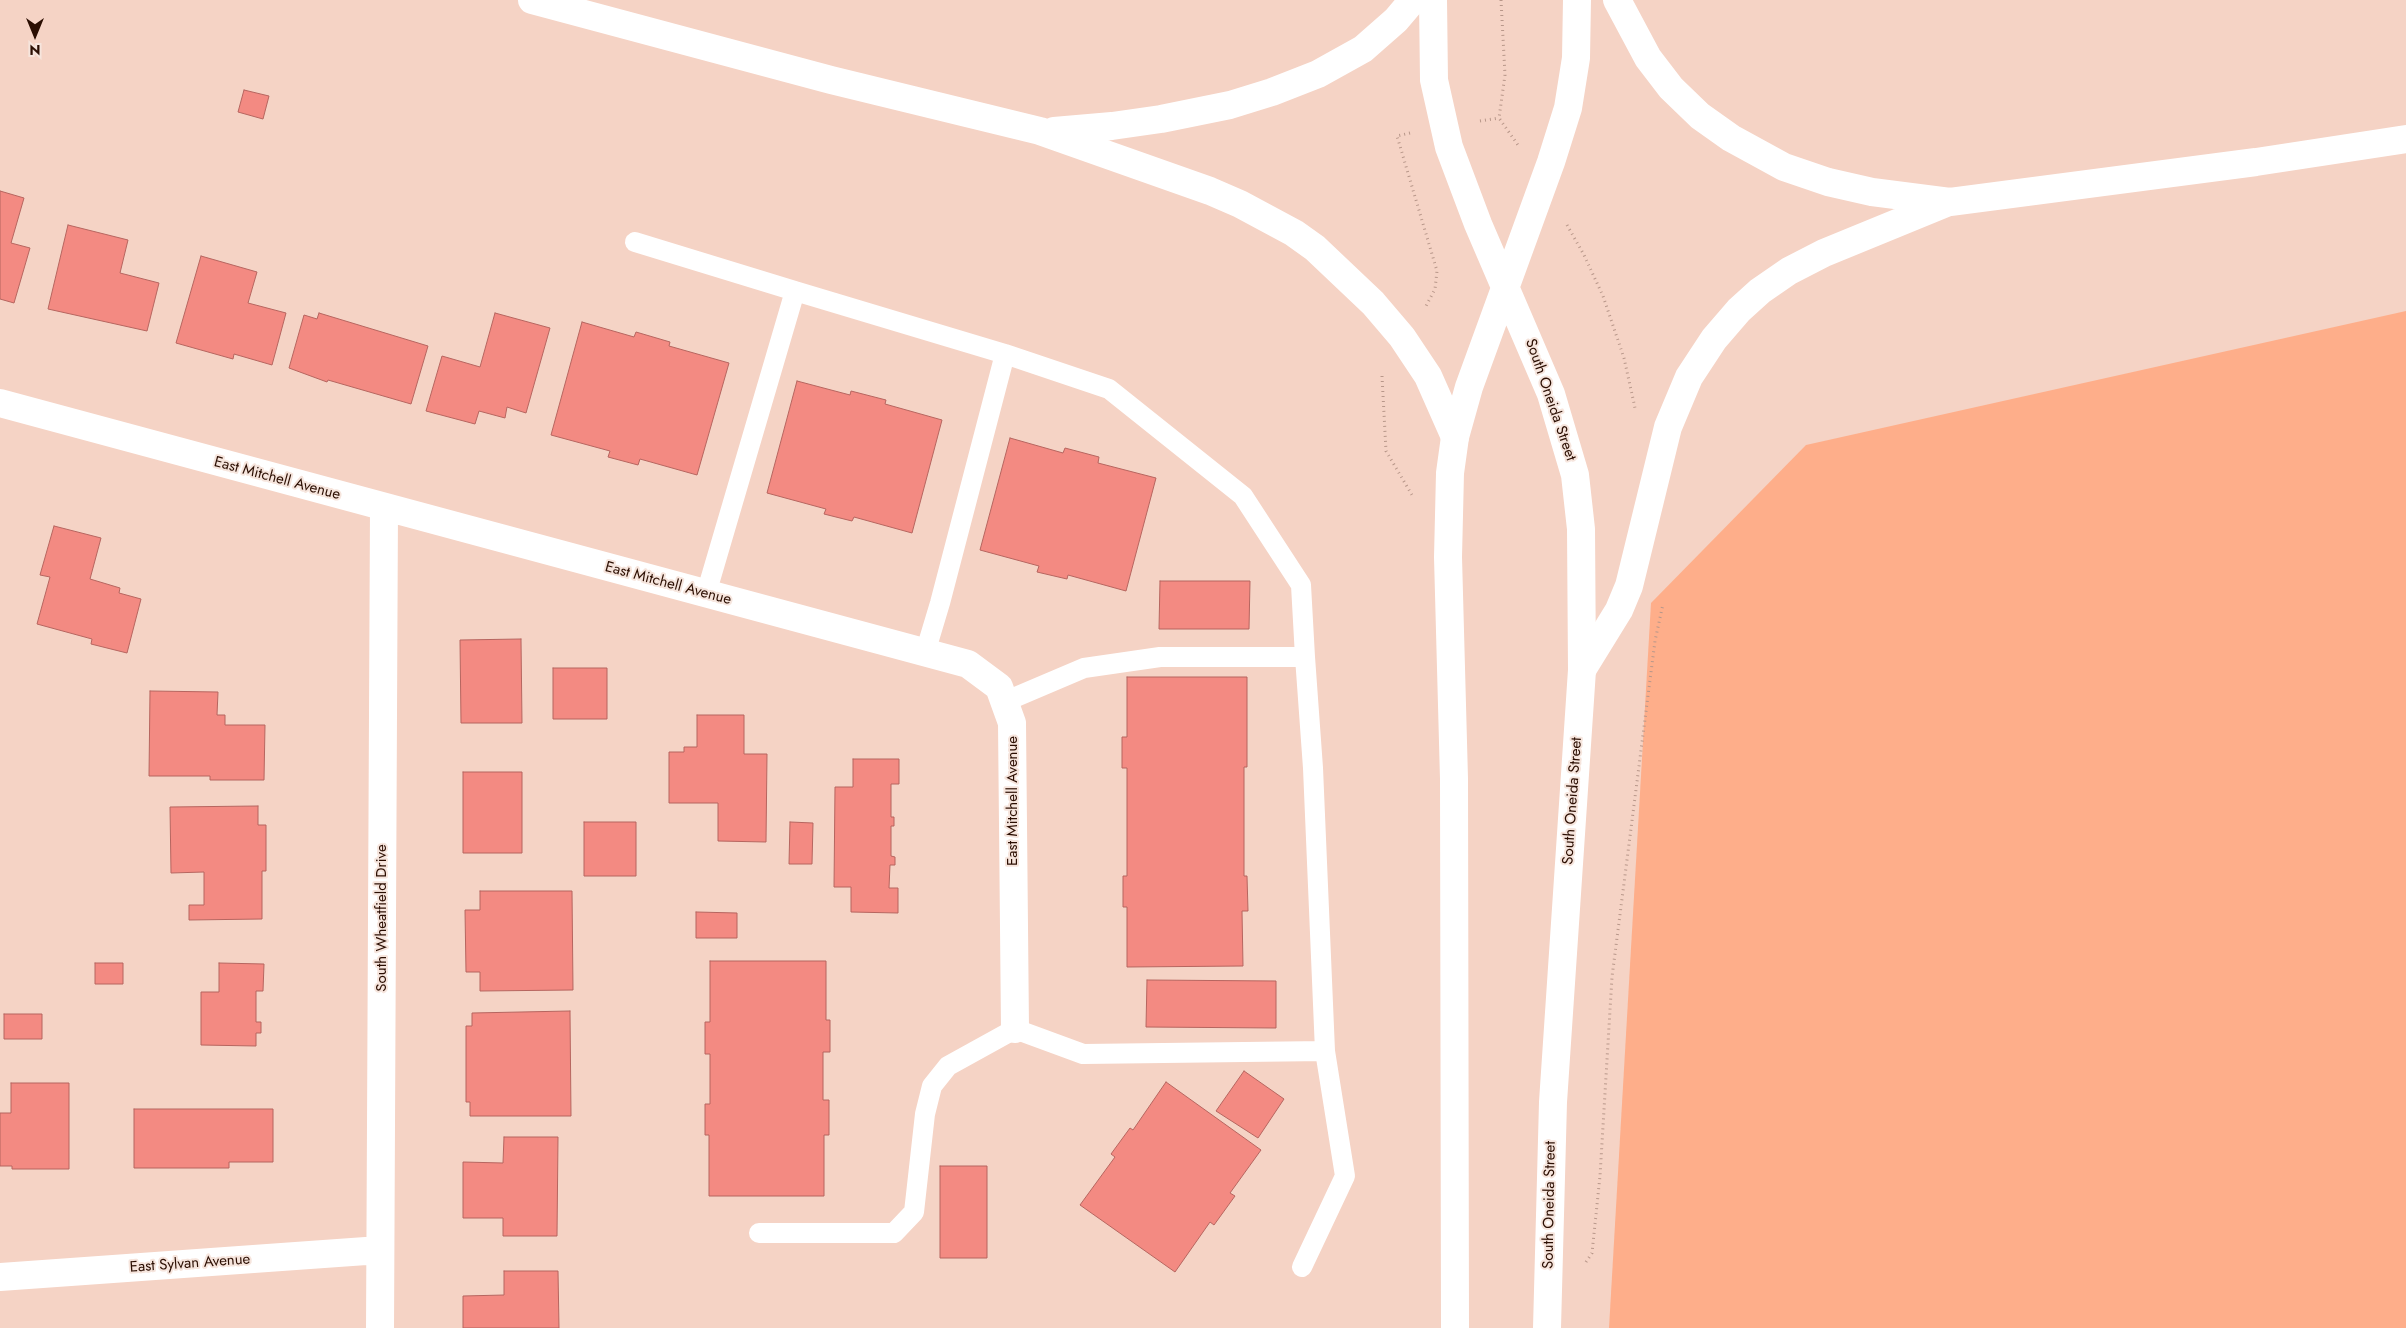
<!DOCTYPE html>
<style>
body{margin:0}
#map{position:relative;width:2406px;height:1328px;overflow:hidden;background:#f5d3c5;font-family:Jost,sans-serif}
canvas{display:block}
.north{position:absolute;left:10px;top:10px;width:50px;height:50px;-webkit-text-stroke:4px #f6e5dd;paint-order:stroke;rotate:180deg;font-size:14px;font-weight:700;line-height:20px;text-align:center;color:#2b0e02}
.north::after{content:'';display:block;margin:auto;width:18px;height:22px;background:#2b0e02;clip-path:polygon(50% 0,100% 100%,50% 72%,0 100%)}
</style>
<div id="map">
<canvas width="2406" height="1328"></canvas>
<div class="north">N</div>
</div>
<script>
const ctx = document.querySelector('canvas').getContext('2d');
ctx.lineJoin = 'round';
function paint(path, color) {
  ctx.fillStyle = color;
  ctx.fill(path, 'evenodd');
}
function toPath(rows) {
  const path = new Path2D();
  for (const r of rows) {
    path.moveTo(r[0], r[1]);
    for (let i = 2; i < r.length; i += 2) path.lineTo(r[i], r[i + 1]);
  }
  return path;
}
function stroke(path, color, width, dash) {
  ctx.strokeStyle = color;
  ctx.lineWidth = width;
  ctx.lineCap = dash ? 'butt' : 'round';
  ctx.setLineDash(dash || []);
  ctx.stroke(path);
}
function write(font, color, halo, rows, align = 'center') {
  ctx.font = font + ' Jost,sans-serif';
  ctx.lineWidth = 4;
  ctx.setLineDash([]);
  ctx.textBaseline = 'middle';
  ctx.strokeStyle = halo;
  ctx.fillStyle = color;
  for (const [text, x, y, turn = 0] of rows) {
    ctx.save();
    ctx.translate(x, y);
    ctx.rotate((+turn || 0) * Math.PI / 180);
    ctx.textAlign = isNaN(turn) ? turn : align;
    if (halo) ctx.strokeText(text, 0, 0);
    ctx.fillText(text, 0, 0);
    ctx.restore();
  }
}
const green = toPath([
 [2406,311,2406,1328,1609,1328,1651,603,1806,445]
]);
const building = toPath([
 [244,90,269,96,263,119,238,112,244,90],
 [0,191,24,198,11,243,30,248,14,303,0,299,0,191],
 [68,225,128,240,120,273,159,283,147,331,48,309,68,225],
 [201,256,257,272,248,303,286,313,272,365,234,354,233,359,176,343,201,256],
 [319,313,428,346,411,404,328,380,327,382,289,368,304,315,317,319,319,313],
 [495,313,550,328,526,413,507,407,505,418,479,411,475,424,426,411,442,356,480,367,495,313],
 [582,322,634,337,636,332,670,342,669,346,729,363,697,475,640,459,638,465,608,457,610,451,551,435,582,322],
 [797,381,850,395,851,391,886,400,885,404,942,420,912,533,854,517,852,521,824,514,826,509,767,493,797,381],
 [1010,438,1063,453,1065,448,1099,457,1098,463,1156,478,1126,591,1068,575,1067,579,1037,572,1039,566,980,550,1010,438],
 [54,526,101,538,90,579,120,588,119,593,141,599,127,653,91,644,92,639,37,624,50,577,40,575,54,526],
 [1160,581,1250,581,1249,629,1159,629,1160,581],
 [521,639,522,723,461,723,460,640,521,639],
 [553,668,607,668,607,719,553,719,553,668],
 [1127,677,1247,677,1247,767,1244,767,1244,876,1247,876,1248,911,1242,911,1243,966,1127,967,1127,907,1123,907,1123,876,1127,876,1127,768,1122,768,1122,737,1127,737,1127,677],
 [150,691,218,692,217,715,225,715,225,725,265,725,264,780,210,780,210,776,149,776,150,691],
 [697,715,744,715,744,754,767,754,766,842,718,841,718,803,669,803,669,752,684,752,684,747,697,747,697,715],
 [853,759,899,759,899,784,891,784,891,817,894,817,894,826,891,826,891,856,895,857,895,865,890,865,889,888,898,888,898,913,851,912,851,887,834,887,835,787,853,787,853,759],
 [463,772,522,772,522,853,463,853,463,772],
 [258,806,258,825,266,825,266,871,262,871,262,919,189,920,189,905,204,905,204,872,171,873,170,807,258,806],
 [584,822,636,822,636,876,584,876,584,822],
 [790,822,813,823,812,864,789,864,790,822],
 [480,891,572,891,573,990,480,991,480,972,466,972,465,910,480,910,480,891],
 [696,912,737,913,737,938,696,938,696,912],
 [710,961,826,961,826,1020,830,1020,830,1052,823,1052,823,1100,829,1100,829,1135,824,1135,824,1196,709,1196,709,1135,705,1135,705,1104,710,1104,710,1054,705,1054,705,1022,710,1022,710,961],
 [95,963,123,963,123,984,95,984,95,963],
 [219,963,264,964,263,991,256,991,256,1022,261,1022,261,1033,256,1033,256,1046,201,1045,201,992,219,992,219,963],
 [1147,980,1276,981,1276,1028,1146,1027,1147,980],
 [570,1011,571,1116,470,1116,470,1102,466,1102,466,1026,472,1026,472,1013,570,1011],
 [4,1014,42,1014,42,1039,4,1039,4,1014],
 [1244,1071,1284,1099,1258,1138,1216,1111,1244,1071],
 [1166,1082,1261,1150,1230,1193,1235,1196,1214,1225,1210,1222,1175,1272,1080,1205,1115,1157,1111,1154,1130,1128,1133,1130,1166,1082],
 [11,1083,69,1083,69,1169,12,1169,12,1166,0,1166,0,1113,11,1113,11,1083],
 [134,1109,273,1109,273,1162,229,1162,229,1168,134,1168,134,1109],
 [504,1137,558,1137,557,1236,503,1236,503,1218,463,1218,463,1162,503,1163,504,1137],
 [940,1166,987,1166,987,1258,940,1258,940,1166],
 [504,1271,558,1271,559,1328,463,1328,463,1296,504,1295,504,1271]
]);
const path = toPath([
 [1501,0,1505,75,1499,118,1518,145],
 [1480,121,1499,118],
 [1410,133,1397,136,1437,271,1435,289,1425,308],
 [1567,225,1584,255,1603,296,1624,358,1635,408],
 [1382,376,1386,451,1412,495],
 [1586,1262,1592,1253,1600,1176,1612,977,1655,641,1663,604]
]);
const service = toPath([
 [635,242,795,291,706,594],
 [795,291,1005,354,940,603,925,653],
 [1004,702,1084,668,1160,657,1305,657,1301,585,1243,496,1109,389,1005,354],
 [759,1233,894,1233,914,1212,925,1114,932,1086,948,1066,1015,1029,1083,1054,1325,1051,1313,768,1305,657],
 [1302,1267,1345,1176,1325,1051]
]);
const minor = toPath([
 [0,403,968,664,999,687,1012,723,1015,1029],
 [0,1277,380,1250],
 [380,1328,384,508]
]);
const primary = toPath([
 [1433,0,1434,80,1449,147,1478,224,1551,394,1575,475,1581,529,1582,670,1553,1102,1547,1328],
 [1455,1328,1454,779,1448,557,1450,473,1455,437,1469,387,1551,162,1568,108,1576,58,1577,0]
]);
const motorway = toPath([
 [532,0,831,80,1040,131,1210,191,1240,204,1294,233,1315,248,1373,303,1402,337,1428,376,1455,437],
 [1617,0,1648,58,1671,88,1700,116,1731,138,1784,167,1828,182,1872,192,1950,202,2256,162,2406,139],
 [1054,131,1112,126,1161,119,1230,105,1272,92,1318,74,1363,49,1396,20,1413,0],
 [1582,670,1619,610,1629,586,1668,427,1689,377,1714,339,1739,310,1760,291,1789,271,1824,253,1946,203]
]);
const streetNames = [
 ["South Oneida Street",1550,400,71],
 ["East Mitchell Avenue",277,479,15],
 ["East Mitchell Avenue",668,584,15],
 ["East Mitchell Avenue",1013,801,-90],
 ["South Oneida Street",1573,801,-86],
 ["South Wheatfield Drive",382,918,-90],
 ["South Oneida Street",1550,1205,-89],
 ["East Sylvan Avenue",190,1264,-4]
];
paint(green, '#feae8a');
paint(building, '#f38a82');
stroke(building, '#b6655f', 1);
stroke(path, '#b8978a', 3, [1, 4]);
stroke(service, '#fff', 20);
stroke(minor, '#fff', 28);
stroke(primary, '#fff', 28);
stroke(motorway, '#fff', 28);
write('15px', '#2b0e02', '#f6e5dd', streetNames);
</script>
